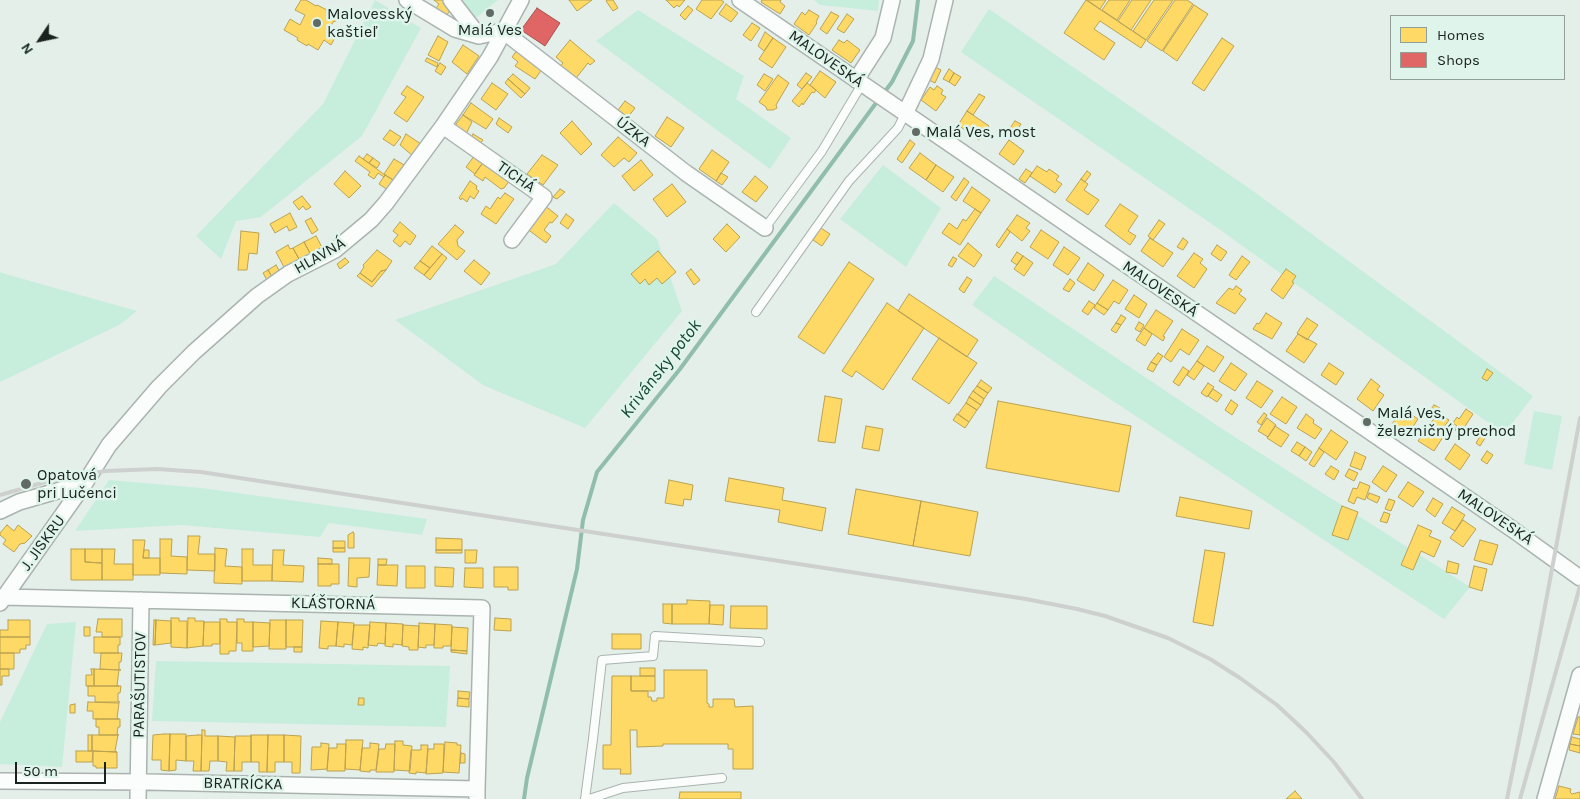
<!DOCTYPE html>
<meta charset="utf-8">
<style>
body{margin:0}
#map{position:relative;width:1580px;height:799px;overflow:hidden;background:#e4efea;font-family:Karla,sans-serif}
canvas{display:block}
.legend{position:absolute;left:1390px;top:15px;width:175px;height:65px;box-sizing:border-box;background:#dff4ea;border:1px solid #90a099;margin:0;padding:6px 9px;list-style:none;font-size:15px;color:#1a221f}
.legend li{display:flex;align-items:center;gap:10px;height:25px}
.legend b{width:25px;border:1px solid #90a099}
.north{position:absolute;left:15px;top:15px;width:50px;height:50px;-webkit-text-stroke:4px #dff4ea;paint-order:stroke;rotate:236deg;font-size:14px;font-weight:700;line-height:20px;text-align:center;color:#1a221f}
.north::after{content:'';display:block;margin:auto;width:18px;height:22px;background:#1a221f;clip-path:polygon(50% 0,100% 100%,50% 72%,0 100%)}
.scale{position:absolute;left:15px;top:762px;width:91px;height:22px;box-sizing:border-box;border:2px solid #1a221f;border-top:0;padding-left:6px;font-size:15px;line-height:18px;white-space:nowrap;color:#1a221f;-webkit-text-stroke:4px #dff4ea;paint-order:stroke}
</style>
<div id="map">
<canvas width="1580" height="799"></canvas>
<ul class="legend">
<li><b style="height:14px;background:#ffd966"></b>Homes</li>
<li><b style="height:14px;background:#e06666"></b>Shops</li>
</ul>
<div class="north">N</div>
<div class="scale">50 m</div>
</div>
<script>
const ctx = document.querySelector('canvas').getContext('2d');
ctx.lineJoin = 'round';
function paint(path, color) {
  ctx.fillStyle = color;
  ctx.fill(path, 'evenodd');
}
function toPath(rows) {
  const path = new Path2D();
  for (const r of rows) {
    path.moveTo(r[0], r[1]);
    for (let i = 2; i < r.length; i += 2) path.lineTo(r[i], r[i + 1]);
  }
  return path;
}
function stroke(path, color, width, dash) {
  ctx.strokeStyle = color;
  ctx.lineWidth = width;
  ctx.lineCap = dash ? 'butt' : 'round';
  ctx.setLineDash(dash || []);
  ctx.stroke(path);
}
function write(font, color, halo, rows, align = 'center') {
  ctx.font = font + ' Karla,sans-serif';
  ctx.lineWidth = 5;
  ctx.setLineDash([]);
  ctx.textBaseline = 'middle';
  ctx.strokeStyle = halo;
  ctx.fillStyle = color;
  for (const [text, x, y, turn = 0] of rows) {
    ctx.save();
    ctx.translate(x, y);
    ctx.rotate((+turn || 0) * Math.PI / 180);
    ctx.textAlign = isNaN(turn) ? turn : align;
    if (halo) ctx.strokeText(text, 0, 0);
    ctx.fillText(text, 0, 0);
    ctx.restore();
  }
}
const green = toPath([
 [375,0,421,28,362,136,261,217,236,221,221,259,196,236,323,104],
 [456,0,498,0,472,21],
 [814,0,879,0,878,11,820,5],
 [989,9,1253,191,1533,396,1504,434,1219,229,961,52],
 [638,10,744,76,736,99,791,138,770,169,596,41],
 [883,165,941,208,906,267,840,219],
 [614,203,657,239,682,311,585,428,483,385,395,320,556,264],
 [0,272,9,275,137,311,119,325,0,382],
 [994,276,1227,432,1470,587,1444,619,1075,376,972,305],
 [1534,411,1562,416,1552,470,1524,464],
 [109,480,201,488,427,519,422,535,329,523,320,537,182,525,75,531],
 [76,622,62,767,0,764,0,722,47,624],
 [156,661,450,666,446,727,152,721]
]);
const homes = toPath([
 [301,0,306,0,316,6,317,5,327,10,326,12,331,15,336,14,338,20,333,22,330,28,338,32,331,45,324,40,318,50,308,44,307,46,297,40,298,38,284,30,290,19,300,25,305,15,295,10,301,0],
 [434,0,444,0,452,8,445,17,435,10,439,4,434,0],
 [569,0,592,0,577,11,569,0],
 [607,0,613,0,618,8,613,11,606,1,607,0],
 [666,0,685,0,679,7,677,5,674,8,666,0],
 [702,0,721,0,724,2,711,19,696,9,702,0],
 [762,0,781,0,780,2,785,6,780,14,761,2,762,0],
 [1086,0,1146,40,1141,48,1100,21,1094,29,1115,43,1104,60,1064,33,1086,0],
 [1087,0,1106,0,1100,9,1087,0],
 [1109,0,1130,0,1117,20,1102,10,1109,0],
 [1132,0,1151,0,1131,30,1118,21,1132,0],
 [1154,0,1173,0,1146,40,1133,31,1154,0],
 [1175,0,1187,0,1193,4,1162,51,1147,41,1175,0],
 [726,4,738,13,731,22,719,14,726,4],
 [1194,5,1208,14,1177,61,1163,51,1194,5],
 [688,6,693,10,685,20,680,15,688,6],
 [809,10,819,16,816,22,817,23,809,35,794,24,802,12,805,15,809,10],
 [831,12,839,16,827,34,820,29,831,12],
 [847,14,854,19,844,33,837,29,847,14],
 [752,23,760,28,751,41,743,35,752,23],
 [765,32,773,38,764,51,758,46,765,32],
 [438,36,448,42,439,61,428,55,438,36],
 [773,38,786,47,772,68,759,59,773,38],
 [1222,38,1234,46,1204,91,1192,83,1222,38],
 [570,40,595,61,590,65,588,63,573,82,558,69,563,63,556,57,570,40],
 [839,40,844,43,847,40,860,50,851,63,832,50,839,40],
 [463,45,479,56,467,74,452,62,463,45],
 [518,49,543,68,535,79,515,66,518,62,512,57,518,49],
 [427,58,438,63,437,67,425,61,427,58],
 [440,63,446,67,441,75,435,71,440,63],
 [935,67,941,70,935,83,929,80,935,67],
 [949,69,954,73,949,82,943,79,949,69],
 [820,71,836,82,825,98,810,85,820,71],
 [806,73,812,77,802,89,797,85,806,73],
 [954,73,961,77,955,86,949,82,954,73],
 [513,74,530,88,525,94,508,79,513,74],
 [764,74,773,79,765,91,757,85,764,74],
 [778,75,789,83,776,105,777,108,773,110,767,110,766,107,759,102,778,75],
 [508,79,525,94,521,98,505,83,508,79],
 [492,83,508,94,496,110,481,99,492,83],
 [807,83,816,90,814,93,812,92,803,105,802,103,799,107,792,101,807,83],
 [407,86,424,97,407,122,394,113,406,97,401,94,407,86],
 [937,86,943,90,941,94,946,97,936,111,921,100,930,87,934,90,937,86],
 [979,94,985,97,973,115,967,111,979,94],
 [625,101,635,108,628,117,618,110,625,101],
 [471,103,493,119,486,129,463,115,471,103],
 [967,111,989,126,979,140,958,125,967,111],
 [463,115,472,122,465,136,453,128,463,115],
 [667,117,684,128,671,147,655,136,667,117],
 [499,118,512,127,508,133,496,124,499,118],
 [572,121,592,144,581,155,560,133,572,121],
 [1015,121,1021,124,1014,135,1008,131,1015,121],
 [390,130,401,137,394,146,383,139,390,130],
 [406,134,421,144,413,156,400,145,406,134],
 [473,134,483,140,479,145,470,139,473,134],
 [618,137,637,153,629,162,624,158,614,167,601,155,618,137],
 [910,140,915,144,902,163,897,159,910,140],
 [1009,140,1024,151,1014,165,999,154,1009,140],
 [712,150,729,162,716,181,699,169,712,150],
 [920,153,936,165,926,180,909,168,920,153],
 [367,154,373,158,369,163,363,159,367,154],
 [475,155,484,161,475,174,466,167,475,155],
 [542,155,558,165,543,185,527,174,542,155],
 [359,156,385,175,384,177,378,173,374,179,368,175,370,172,355,161,359,156],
 [373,158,380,163,377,168,369,163,373,158],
 [394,159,406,166,396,182,384,174,394,159],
 [641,160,653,175,634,191,622,176,641,160],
 [484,161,510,180,504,188,501,189,485,177,483,181,474,175,484,161],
 [936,165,954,177,943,192,926,180,936,165],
 [1037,166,1047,172,1049,169,1059,176,1056,180,1062,184,1055,193,1030,176,1037,166],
 [1026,169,1032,173,1025,183,1019,179,1026,169],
 [345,171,361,186,349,198,334,184,345,171],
 [1087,171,1091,174,1085,182,1081,179,1087,171],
 [721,173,728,177,722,185,716,181,721,173],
 [385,175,396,182,388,190,379,184,385,175],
 [755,176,768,187,756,202,742,192,755,176],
 [964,178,969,182,956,201,951,197,964,178],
 [1081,179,1088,184,1084,190,1099,200,1088,215,1066,200,1081,179],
 [470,181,477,186,476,189,479,191,474,199,470,196,467,202,462,198,461,200,459,198,470,181],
 [672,184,686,202,667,217,653,199,672,184],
 [972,187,990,200,981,213,963,201,972,187],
 [560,189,565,192,557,199,553,197,560,189],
 [505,193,514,199,496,224,481,214,486,206,490,209,498,197,500,199,505,193],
 [302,196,311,207,306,210,303,206,299,210,293,202,302,196],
 [1120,204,1138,216,1128,231,1136,236,1130,245,1105,226,1120,204],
 [544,205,558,216,552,223,550,222,544,230,551,236,546,243,526,228,544,205],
 [975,209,981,213,960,245,942,233,949,223,957,229,963,219,966,221,975,209],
 [290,213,297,227,289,231,287,226,275,233,270,224,290,213],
 [566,214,574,220,568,229,560,223,566,214],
 [1017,215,1030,223,1026,228,1030,231,1022,241,1007,229,1017,215],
 [311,218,318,230,312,234,305,221,311,218],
 [1159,220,1165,224,1153,240,1148,236,1159,220],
 [400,222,416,236,410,245,405,241,400,247,393,241,398,235,393,231,400,222],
 [727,224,740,237,726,252,713,239,727,224],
 [455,225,464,232,457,240,458,246,465,251,457,260,438,244,455,225],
 [821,228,830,234,822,246,813,240,821,228],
 [1007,229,1010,232,999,248,996,245,1007,229],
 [1041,230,1059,242,1048,259,1030,247,1041,230],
 [241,231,259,233,257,254,249,253,247,270,238,270,241,231],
 [316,236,323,249,311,255,304,242,316,236],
 [1150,238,1173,253,1163,267,1141,251,1150,238],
 [1183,238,1188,242,1183,250,1177,247,1183,238],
 [304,242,311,255,300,261,293,248,304,242],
 [968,243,982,255,974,267,958,256,968,243],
 [288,245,290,249,293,248,300,261,285,269,276,252,288,245],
 [1217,245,1227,252,1221,261,1211,254,1217,245],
 [432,246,442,254,430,268,420,261,432,246],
 [1064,247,1080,258,1068,275,1053,265,1064,247],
 [377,250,392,261,386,270,381,271,372,282,360,273,364,267,363,265,377,250],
 [658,251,676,272,662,284,657,278,649,285,645,279,640,284,631,274,658,251],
 [1017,252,1023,256,1017,265,1011,261,1017,252],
 [1194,253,1203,259,1200,263,1207,269,1194,288,1177,276,1194,253],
 [442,254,447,258,430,280,424,275,442,254],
 [1023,256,1033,263,1024,276,1014,269,1023,256],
 [1242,256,1250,262,1236,280,1229,275,1242,256],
 [953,257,957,259,952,267,948,265,953,257],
 [345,258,349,262,340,269,337,264,345,258],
 [474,260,490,273,481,285,464,271,474,260],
 [420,261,430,268,424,275,414,268,420,261],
 [849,262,874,279,824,354,798,337,849,262],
 [1088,263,1104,275,1094,291,1077,280,1088,263],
 [276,265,280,272,272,277,268,270,276,265],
 [691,269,700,280,694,285,686,273,691,269],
 [1286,269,1296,276,1292,282,1294,283,1283,299,1271,290,1286,269],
 [268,270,272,277,267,280,263,273,268,270],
 [386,270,372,287,357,276,360,273,372,282,381,271,386,270],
 [967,277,972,280,964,293,959,289,967,277],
 [1070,279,1075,283,1069,292,1063,289,1070,279],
 [1113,280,1128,290,1119,304,1114,301,1108,310,1097,303,1113,280],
 [1236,286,1242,290,1239,294,1246,299,1235,314,1216,303,1229,288,1233,290,1236,286],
 [909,294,978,340,967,357,898,311,909,294],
 [1134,295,1147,304,1139,318,1125,309,1134,295],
 [1089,301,1095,305,1088,315,1082,311,1089,301],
 [887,303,924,328,883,390,856,371,852,377,842,371,887,303],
 [1097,303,1108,310,1104,315,1094,308,1097,303],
 [1156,310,1173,321,1163,336,1165,337,1163,341,1144,328,1156,310],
 [1266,313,1282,323,1272,339,1253,329,1257,323,1259,324,1266,313],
 [1121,315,1126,318,1121,325,1116,323,1121,315],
 [1307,318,1318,325,1307,340,1297,333,1307,318],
 [1139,322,1144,325,1140,332,1135,329,1139,322],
 [1116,323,1121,325,1116,333,1111,330,1116,323],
 [1144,328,1152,334,1145,346,1136,340,1144,328],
 [1182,329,1199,340,1189,355,1180,349,1171,362,1164,357,1182,329],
 [1298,334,1317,344,1304,363,1286,351,1298,334],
 [939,338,977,363,949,404,912,379,939,338],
 [1207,346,1224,357,1214,372,1197,361,1207,346],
 [1158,353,1163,356,1157,365,1151,362,1158,353],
 [1197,361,1204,366,1194,380,1187,375,1197,361],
 [1151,362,1157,365,1153,372,1147,369,1151,362],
 [1231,363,1247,374,1235,391,1219,381,1231,363],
 [1329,363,1344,373,1336,385,1321,375,1329,363],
 [1183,367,1189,371,1179,386,1173,382,1183,367],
 [1487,369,1493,373,1487,381,1482,378,1487,369],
 [1371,379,1380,386,1377,390,1384,395,1373,411,1357,399,1371,379],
 [981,380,992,388,988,393,977,386,981,380],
 [1257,381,1273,391,1261,408,1246,398,1257,381],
 [1208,383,1214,387,1207,397,1201,393,1208,383],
 [977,386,988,393,984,399,973,391,977,386],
 [1213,389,1222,395,1217,402,1208,396,1213,389],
 [973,391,984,399,981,405,969,397,973,391],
 [825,396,842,399,835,443,818,441,825,396],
 [969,397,981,405,977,410,966,403,969,397],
 [1282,397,1297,407,1286,424,1270,414,1282,397],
 [1231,400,1238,405,1232,415,1225,410,1231,400],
 [998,401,1131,426,1119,492,986,468,998,401],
 [966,403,977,410,969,422,958,414,966,403],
 [1434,405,1440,408,1434,416,1429,412,1434,405],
 [1403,409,1418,419,1408,434,1392,424,1403,409],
 [1466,409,1473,414,1460,434,1455,430,1457,426,1453,423,1457,417,1459,419,1466,409],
 [1264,413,1267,415,1261,425,1257,422,1264,413],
 [1438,413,1449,420,1439,434,1428,427,1438,413],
 [957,414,969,422,965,428,953,420,957,414],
 [1306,414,1314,420,1313,423,1322,429,1315,439,1297,428,1306,414],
 [1267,418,1276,425,1268,437,1258,431,1267,418],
 [866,426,883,429,879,451,862,448,866,426],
 [1275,426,1289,435,1281,447,1267,438,1275,426],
 [1428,427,1443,437,1434,451,1418,441,1428,427],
 [1331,430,1348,442,1336,460,1319,448,1331,430],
 [1481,435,1485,438,1480,446,1476,443,1481,435],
 [1297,442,1305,447,1299,456,1291,451,1297,442],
 [1455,444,1470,455,1460,470,1445,459,1455,444],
 [1305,447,1312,452,1306,461,1299,456,1305,447],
 [1319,448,1324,452,1314,467,1309,464,1319,448],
 [1487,451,1493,455,1487,464,1481,460,1487,451],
 [1355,452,1366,457,1361,470,1350,466,1355,452],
 [1331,466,1339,471,1334,480,1325,474,1331,466],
 [1383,466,1397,475,1386,492,1372,482,1383,466],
 [1349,469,1358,473,1354,481,1345,476,1349,469],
 [729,478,784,488,782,500,826,508,822,531,778,522,780,510,725,501,729,478],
 [669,480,693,485,691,500,684,499,683,506,665,503,669,480],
 [1360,482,1370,486,1365,500,1357,497,1354,504,1348,501,1353,488,1357,489,1360,482],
 [1408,482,1424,492,1413,507,1398,497,1408,482],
 [856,489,921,501,913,546,848,534,856,489],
 [1369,493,1380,497,1377,503,1367,498,1369,493],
 [1180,497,1252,511,1249,529,1176,516,1180,497],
 [1433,498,1443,504,1435,517,1426,510,1433,498],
 [1389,499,1395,501,1391,511,1385,509,1389,499],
 [921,501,978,512,970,556,913,546,921,501],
 [1342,506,1358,512,1348,540,1332,535,1342,506],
 [1452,507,1465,515,1455,531,1442,523,1452,507],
 [1384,512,1390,514,1387,523,1380,521,1384,512],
 [1463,520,1476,529,1463,547,1450,538,1463,520],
 [7,525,14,531,18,525,32,536,25,543,20,544,14,552,3,544,6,540,0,535,0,533,7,525],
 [1418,525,1432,531,1429,536,1441,541,1434,557,1421,551,1413,570,1401,565,1418,525],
 [353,532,354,533,354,548,348,548,348,535,353,532],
 [188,536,200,536,198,554,215,554,215,571,187,570,188,536],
 [436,538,462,539,462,550,436,550,436,538],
 [160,539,172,539,171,556,187,557,187,574,160,573,160,539],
 [133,540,145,540,143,558,160,558,160,575,133,575,133,540],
 [1480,540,1498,545,1492,565,1474,560,1480,540],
 [333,541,345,541,345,548,333,548,333,541],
 [215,548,227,549,225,566,242,567,242,584,214,583,215,548],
 [333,548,345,548,345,552,333,552,333,548],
 [71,549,85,549,85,562,102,563,102,580,71,580,71,549],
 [85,549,102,549,102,563,85,562,85,549],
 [102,549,115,549,114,564,133,564,133,580,102,580,102,549],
 [242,549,254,549,253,550,253,565,272,565,272,581,242,581,242,549],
 [144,550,149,550,149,558,143,558,144,550],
 [273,550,285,550,284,551,283,565,304,566,303,582,272,581,273,550],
 [436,550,462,550,462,553,436,553,436,550],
 [465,550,477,550,476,563,465,563,465,550],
 [1205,550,1225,553,1213,626,1193,622,1205,550],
 [318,558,332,559,332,564,318,564,318,558],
 [349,558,370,558,369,577,357,578,357,587,348,586,349,558],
 [378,559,387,559,386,565,378,565,378,559],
 [1448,561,1459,564,1457,574,1446,572,1448,561],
 [318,564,339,564,339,584,331,584,331,586,318,586,318,564],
 [378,565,398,565,397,586,377,585,378,565],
 [406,566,425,566,425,588,406,588,406,566],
 [1474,566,1487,569,1482,591,1469,587,1474,566],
 [435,567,454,568,453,587,435,586,435,567],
 [494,567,518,567,518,590,508,590,508,587,494,587,494,567],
 [465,568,483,568,483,588,464,587,465,568],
 [687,600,710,601,709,624,672,624,672,604,687,604,687,600],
 [663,604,672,604,672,624,663,623,663,604],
 [710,605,724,605,723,625,709,624,710,605],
 [731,606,767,606,767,629,730,628,731,606],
 [171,618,179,618,179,621,187,621,187,648,171,647,171,618],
 [188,618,195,618,195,621,204,621,203,646,187,648,188,618],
 [495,618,511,619,511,631,494,630,495,618],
 [98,619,122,619,122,637,102,637,102,632,96,632,98,619],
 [220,619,227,619,227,622,237,622,236,651,229,651,229,654,220,654,220,619],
 [237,619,244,619,244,622,253,622,253,651,242,651,242,643,237,643,237,619],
 [8,620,30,620,30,637,0,637,0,630,8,630,8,620],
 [154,620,156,620,155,645,153,645,154,620],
 [156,620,171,621,171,643,155,645,156,620],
 [270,620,286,620,286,649,269,649,270,620],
 [286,620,303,620,302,647,286,647,286,620],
 [321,621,338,622,336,646,328,646,328,649,319,648,321,621],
 [204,622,220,622,220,644,212,644,212,646,203,646,204,622],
 [253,622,270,623,269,646,253,647,253,622],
 [338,622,354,623,352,645,344,644,344,647,336,646,338,622],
 [370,622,386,623,385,644,378,643,377,646,368,645,370,622],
 [386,623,403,624,402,645,393,644,393,647,385,646,386,623],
 [419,623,435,624,434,645,426,645,426,648,418,647,419,623],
 [435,624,452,625,451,646,443,646,443,648,434,648,435,624],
 [354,625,370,625,368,648,363,647,363,650,352,649,354,625],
 [403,625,419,626,418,650,409,650,409,647,402,646,403,625],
 [84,627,90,627,90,636,84,636,84,627],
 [452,627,468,628,467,651,451,650,452,627],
 [612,634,641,634,641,649,612,649,612,634],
 [0,637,30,637,30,645,26,645,26,649,20,649,20,653,0,653,0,637],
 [94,637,120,637,120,645,118,645,118,652,119,653,94,653,94,637],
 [294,647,302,647,302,652,294,652,294,647],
 [451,650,467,651,467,654,451,652,451,650],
 [0,653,14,653,14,669,0,669,0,653],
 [101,653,122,653,121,662,119,662,119,669,121,670,100,669,101,653],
 [640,668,655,668,655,676,640,676,640,668],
 [0,669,9,669,9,676,2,676,2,685,0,685,0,669],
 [91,669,94,669,94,686,86,686,86,675,92,675,91,669],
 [94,669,119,670,117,685,119,686,94,686,94,669],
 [664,670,707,670,707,703,709,704,709,707,713,707,713,699,734,699,735,707,753,706,753,769,733,769,733,749,728,749,728,744,663,744,663,746,637,747,637,730,630,730,631,774,620,774,621,769,603,769,603,745,611,745,612,676,631,676,631,691,648,691,648,697,651,697,652,701,657,701,657,698,664,698,664,670],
 [631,676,655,676,655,691,631,691,631,676],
 [88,686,121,686,120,693,118,693,118,701,120,702,95,702,95,696,88,696,88,686],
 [458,691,470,692,469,699,458,698,458,691],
 [359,698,364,698,364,705,358,705,359,698],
 [458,698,469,699,469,707,457,706,458,698],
 [88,702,119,703,117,718,119,719,93,719,93,711,87,711,88,702],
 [75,704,75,713,70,713,70,705,75,704],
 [1578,717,1580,717,1580,735,1573,734,1578,717],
 [96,719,120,719,120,727,118,727,117,734,119,735,99,735,99,727,96,727,96,719],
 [202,730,205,730,205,736,218,736,218,761,210,761,209,771,201,771,202,730],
 [164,734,170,734,169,771,161,770,161,760,152,760,153,735,164,734],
 [170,734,186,734,186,761,176,760,176,770,169,771,170,734],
 [88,735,92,735,92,751,88,751,88,735],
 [92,735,118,735,115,751,117,752,92,751,92,735],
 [198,735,202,735,201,771,193,771,194,761,186,761,186,736,198,735],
 [251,735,268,735,267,772,259,772,259,762,251,762,251,735],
 [268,735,284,735,284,762,275,762,275,772,267,772,268,735],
 [284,735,301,736,300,773,292,773,292,762,284,762,284,735],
 [218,736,235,737,234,771,226,771,227,762,218,761,218,736],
 [251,736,251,762,242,762,242,771,234,771,235,736,251,736],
 [1572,737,1580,739,1580,746,1570,744,1572,737],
 [346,740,363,740,360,770,345,769,346,740],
 [395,741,403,741,403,745,412,746,410,771,394,770,395,741],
 [445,742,457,743,457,745,461,745,459,773,443,772,445,742],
 [321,743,329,744,327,769,311,770,312,747,321,747,321,743],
 [370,743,379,744,376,770,370,770,370,772,360,771,362,748,370,748,370,743],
 [337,744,346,744,345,771,327,771,329,748,337,748,337,744],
 [386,744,395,744,394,772,376,772,379,749,385,749,386,744],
 [434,744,444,744,443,773,426,774,428,749,434,749,434,744],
 [1570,744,1580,746,1580,753,1569,750,1570,744],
 [421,745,428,745,426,773,416,772,416,774,409,773,411,750,421,750,421,745],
 [76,751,93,751,92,762,76,762,76,751],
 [93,751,117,752,117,768,96,768,96,766,93,766,93,751],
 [461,753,465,754,465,763,460,763,461,753],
 [1559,786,1571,789,1570,792,1572,794,1580,792,1580,799,1555,799,1559,786],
 [1295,791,1302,799,1286,799,1295,791],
 [680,792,741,792,741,799,679,799,680,792]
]);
const shops = toPath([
 [537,8,560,23,545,46,521,30,537,8]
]);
const stream = toPath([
 [883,94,892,82,913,41,918,0],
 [524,799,527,778,577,569,583,520,597,472,680,369,879,99]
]);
const lane = toPath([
 [765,228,822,151,862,84],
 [756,312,849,181,898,128,905,114],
 [585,799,593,739,602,660,653,656,655,636,760,642],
 [589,799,623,788,722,778]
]);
const street = toPath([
 [407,0,455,29,479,36,503,31],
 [451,0,479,36],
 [740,0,1512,529,1580,578],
 [503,31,686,173,765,228],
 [856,80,883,38,892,0],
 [905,114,931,59,945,0],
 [443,126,544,197,512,240],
 [0,511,19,502,85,483],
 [3,597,482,608,477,789],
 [0,603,85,483,109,445,159,387,194,352,257,296,288,274,335,250,371,220,386,203,443,126,490,57,521,0],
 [0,781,147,782,477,789,477,798],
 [138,799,141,600],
 [1545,799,1580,675]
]);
const rail = toPath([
 [0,495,52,480,105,471,157,469,201,472,1026,599,1077,609,1105,616,1168,638,1210,659,1240,678,1277,705,1306,732,1333,761,1362,799],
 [1507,799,1536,655,1580,418],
 [1520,799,1580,586]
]);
const markers = [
 [490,13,5,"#616a66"],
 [317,23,5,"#616a66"],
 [916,132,5,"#616a66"],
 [1367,422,5,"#616a66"],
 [26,484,6,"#616a66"]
];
const poiNames = [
 ["Malovesský",327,14],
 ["kaštieľ",327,32],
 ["Malá Ves",490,30,"center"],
 ["Malá Ves, most",926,132],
 ["Malá Ves,",1377,413],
 ["železničný prechod",1377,431],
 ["Opatová",37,475],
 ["pri Lučenci",37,493]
];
const streetNames = [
 ["MALOVESKÁ",826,59,35],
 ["ÚZKA",633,132,38],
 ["TICHÁ",516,177,35],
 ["HLAVNÁ",320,256,-30],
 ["MALOVESKÁ",1160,289,34],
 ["MALOVESKÁ",1495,517,34],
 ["J. JISKRU",43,543,-54],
 ["KLÁŠTORNÁ",333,604,1],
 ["PARAŠUTISTOV",140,685,-89],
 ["BRATRÍCKA",243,784,1]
];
const waterNames = [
 ["Krivánsky potok",661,369,-52]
];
paint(green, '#c7eddd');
paint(homes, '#ffd966');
stroke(homes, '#baa251', 1);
paint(shops, '#e06666');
stroke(shops, '#a55251', 1);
stroke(stream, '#91bdac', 4);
stroke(lane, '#aab3af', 10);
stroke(street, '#aab3af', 18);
stroke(lane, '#fbfdfc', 8);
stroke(street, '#fbfdfc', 15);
stroke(rail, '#cdd0cf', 4);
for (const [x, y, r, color] of markers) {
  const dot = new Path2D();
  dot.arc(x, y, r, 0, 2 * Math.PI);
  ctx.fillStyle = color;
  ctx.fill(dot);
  stroke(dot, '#dff4ea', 2);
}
write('16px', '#1a221f', '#dff4ea', poiNames, 'left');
write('16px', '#1a221f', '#dff4ea', streetNames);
write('italic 18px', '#154635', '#dff4ea', waterNames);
</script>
